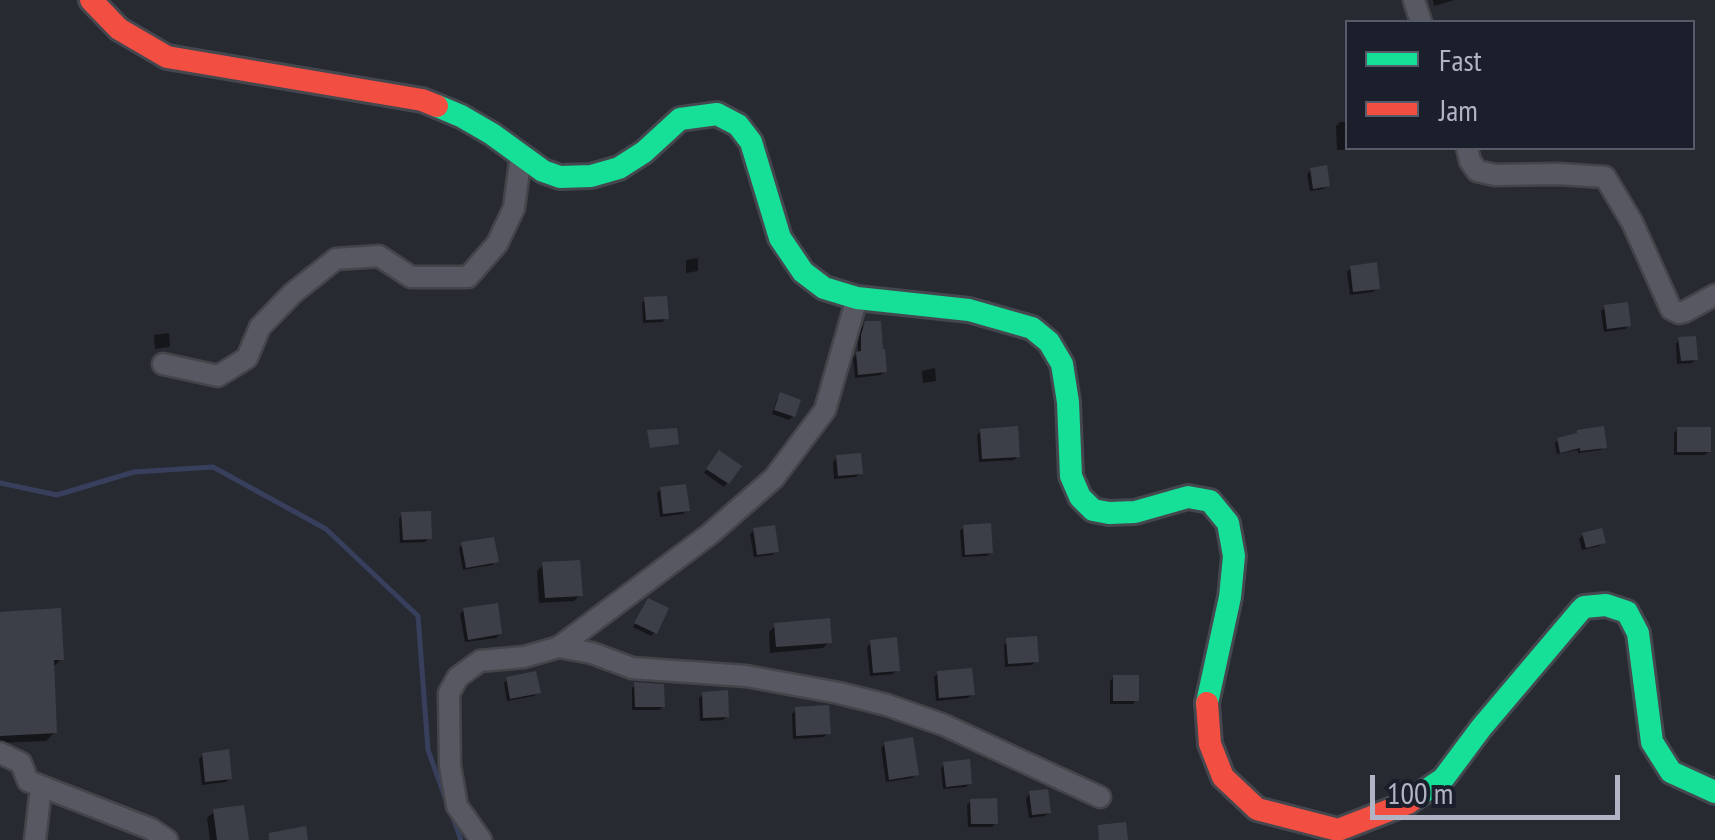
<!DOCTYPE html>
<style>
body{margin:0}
#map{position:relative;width:1715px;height:840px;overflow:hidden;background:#282a32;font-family:"PT Sans Narrow",sans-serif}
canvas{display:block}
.legend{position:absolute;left:1345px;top:20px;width:350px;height:130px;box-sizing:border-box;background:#1b1f2c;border:2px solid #575b69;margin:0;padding:12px 18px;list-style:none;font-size:30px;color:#b1b4c4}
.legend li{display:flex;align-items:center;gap:20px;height:50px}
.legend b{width:50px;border:2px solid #575b69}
.scale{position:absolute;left:1370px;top:775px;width:250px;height:45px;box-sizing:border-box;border:5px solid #b1b4c4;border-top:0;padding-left:12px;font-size:30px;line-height:35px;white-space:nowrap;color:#b1b4c4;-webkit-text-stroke:8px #1b1f2c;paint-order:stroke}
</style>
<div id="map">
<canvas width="1715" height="840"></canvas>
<ul class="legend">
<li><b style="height:12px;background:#16e098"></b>Fast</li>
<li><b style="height:12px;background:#f24e42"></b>Jam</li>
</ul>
<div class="scale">100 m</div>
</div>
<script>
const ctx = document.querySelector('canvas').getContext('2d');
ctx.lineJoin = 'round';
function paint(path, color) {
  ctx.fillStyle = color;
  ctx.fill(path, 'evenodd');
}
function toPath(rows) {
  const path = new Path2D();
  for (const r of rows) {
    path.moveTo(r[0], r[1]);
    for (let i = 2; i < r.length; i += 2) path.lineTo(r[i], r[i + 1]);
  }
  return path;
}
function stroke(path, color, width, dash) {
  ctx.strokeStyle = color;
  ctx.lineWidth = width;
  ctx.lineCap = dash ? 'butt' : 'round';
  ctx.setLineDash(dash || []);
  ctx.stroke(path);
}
const shadow = toPath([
 [1433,0,1455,0,1434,6],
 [1340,122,1348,122,1348,148,1356,148,1354,150,1337,150,1336,126],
 [1311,170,1327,185,1323,189,1310,191,1307,174],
 [698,258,698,271,686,273,686,260],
 [1351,268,1377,288,1373,292,1350,295,1347,272],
 [646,299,666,318,662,322,643,323,642,303],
 [1605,308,1629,325,1625,329,1604,332,1601,311],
 [866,324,885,371,881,375,855,378,853,358,858,353,858,341,861,328],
 [169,333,170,347,155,349,154,335],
 [1679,340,1696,359,1692,363,1677,364,1676,344],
 [935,368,936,381,923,383,922,371],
 [781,395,793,416,789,420,772,414,777,399],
 [1678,429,1709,451,1705,455,1674,455,1674,433],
 [981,431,1018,456,1014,460,979,462,977,435],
 [1558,440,1604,447,1601,450,1578,453,1577,450,1557,454,1555,443],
 [715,457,727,483,724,487,704,473],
 [837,458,860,473,856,477,834,479,833,462],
 [661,489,687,510,683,514,660,517,657,493],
 [403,514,429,538,425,542,400,543,399,518],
 [964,527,991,552,987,556,962,557,960,531],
 [754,530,776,551,772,555,754,557,750,534],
 [1583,535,1603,542,1599,546,1582,550,1579,539],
 [463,545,496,561,492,565,463,570,459,548],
 [544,564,580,595,574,601,539,603,537,571],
 [645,605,655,632,651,636,633,627],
 [464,610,500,634,496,638,465,642,460,614],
 [0,614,61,659,52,668,55,732,46,741,0,743],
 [775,626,829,642,823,648,770,653,769,632],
 [1008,641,1036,661,1032,665,1005,667,1004,645],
 [871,643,897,670,893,674,870,676,867,647],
 [938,673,972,694,968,698,936,701,934,677],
 [1114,677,1136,700,1133,704,1110,704,1110,681],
 [508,679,538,692,534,696,507,701,504,683],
 [635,685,663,706,659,710,632,710,632,688],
 [703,694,727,716,723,720,700,721,699,698],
 [796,710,828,733,824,737,793,739,792,714],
 [885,744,916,774,912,778,886,782,881,748],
 [203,755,230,778,226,782,202,785,199,759],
 [945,764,970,783,966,787,943,789,941,768],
 [1030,794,1049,812,1045,816,1029,818,1026,798],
 [971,801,996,823,992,827,968,827,967,805],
 [214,812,246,840,210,840,207,818]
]);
const stream = toPath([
 [0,483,57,495,134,472,213,467,326,529,418,616,428,750,446,800],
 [452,815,461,840]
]);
const building = toPath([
 [1327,165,1330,186,1313,189,1310,168],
 [1377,262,1380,289,1353,292,1350,266],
 [667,296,669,319,646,320,644,297],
 [1628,302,1631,326,1607,329,1604,305],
 [865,321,881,321,883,349,885,349,887,372,858,375,856,352,861,351,861,335],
 [1696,336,1698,360,1681,361,1678,337],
 [780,392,801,400,795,417,774,410],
 [1018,426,1020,457,982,459,980,429],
 [1604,426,1607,448,1580,451,1580,448,1560,453,1557,438,1577,433,1577,430],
 [1677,427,1711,427,1711,452,1677,452],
 [677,428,679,444,650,448,647,430],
 [719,450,742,466,729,484,706,469],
 [861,453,863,474,838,476,836,455],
 [686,484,690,511,663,514,660,487],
 [431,511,432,539,403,540,401,512],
 [991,523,993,553,965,555,963,525],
 [775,525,779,552,757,555,753,528],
 [1602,528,1606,543,1586,548,1582,533],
 [494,537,499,562,466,568,461,542],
 [580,560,583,596,545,598,542,562],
 [648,598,669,608,657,634,634,623],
 [498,603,502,634,468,640,463,608],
 [61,608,64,660,54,660,57,733,0,736,0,612],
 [830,618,832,643,776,647,774,623],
 [1037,636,1039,662,1008,664,1006,638],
 [897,637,900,671,873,673,870,640],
 [972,668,975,695,939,698,937,671],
 [536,671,541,693,510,699,506,677],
 [1113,675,1139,675,1139,701,1113,701],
 [634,682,664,684,665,707,635,707],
 [728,690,729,717,703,718,702,692],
 [829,705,831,734,796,736,795,707],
 [913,737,919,775,889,780,884,742],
 [229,749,232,779,205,782,202,753],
 [970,759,972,784,946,787,943,762],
 [1048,789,1051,813,1032,815,1029,791],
 [997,798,998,824,971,824,970,799],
 [244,805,249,840,217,840,213,809],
 [1126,822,1128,840,1099,840,1098,825],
 [306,826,308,840,269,840,269,833]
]);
const street = toPath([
 [1414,0,1421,22],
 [1467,148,1470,161,1477,171,1495,175,1557,174,1605,177,1632,222,1671,309,1679,313,1684,312,1715,295],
 [163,364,218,376,247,358,260,327,293,293,336,259,379,256,411,277,468,277,497,244,514,208,521,155],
 [559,647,592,653,632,668,746,676,839,693,887,705,944,725,1100,797],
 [0,753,21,763,28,781,151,829,167,840],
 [35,840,41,787],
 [481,840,457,806,450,766,449,693,458,677,480,661,524,657,559,647,710,534,774,478,825,410,857,298]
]);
const fast = toPath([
 [437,106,461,116,492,134,543,171,560,177,591,176,619,168,644,152,680,119,717,114,738,125,751,142,780,238,803,272,824,288,857,298,969,310,1032,328,1049,342,1062,364,1068,402,1071,476,1080,497,1093,510,1109,513,1135,512,1188,497,1210,501,1228,523,1234,556,1230,597,1207,703],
 [1419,795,1443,779,1481,728,1580,611,1584,607,1606,605,1627,612,1638,633,1652,742,1671,772,1715,792]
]);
const jam = toPath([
 [91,0,119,29,167,57,422,100,437,106],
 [1207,703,1210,744,1223,777,1257,809,1338,830,1408,803,1419,795]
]);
paint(shadow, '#0007');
stroke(stream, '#373f5c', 5);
paint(building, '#3d3f48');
stroke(street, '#44454b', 25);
stroke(fast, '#45474f', 28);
stroke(jam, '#45474f', 28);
stroke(street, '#575861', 20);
stroke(fast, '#16e098', 22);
stroke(jam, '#f24e42', 22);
</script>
